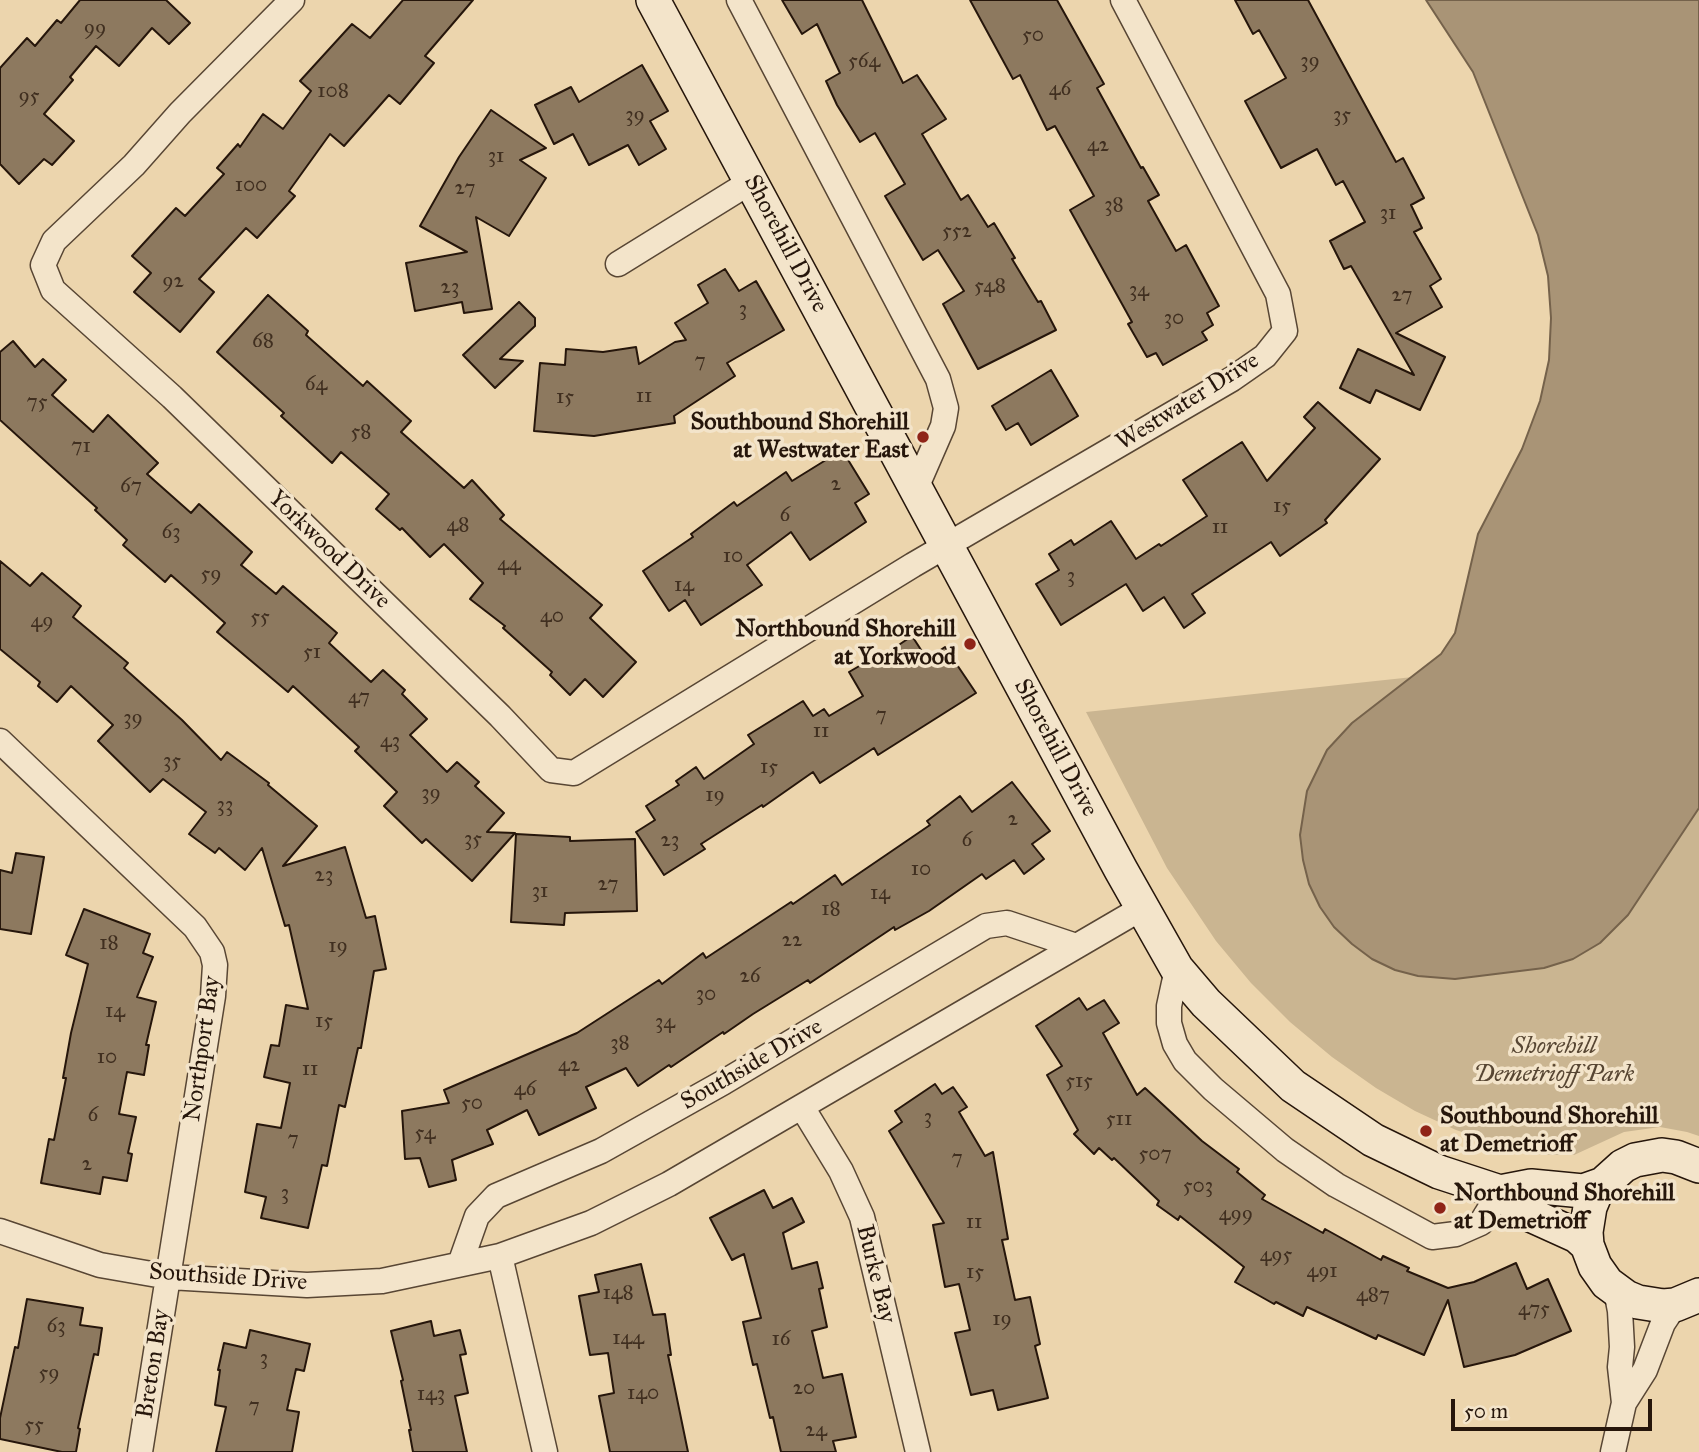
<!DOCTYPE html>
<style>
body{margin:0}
#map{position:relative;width:1699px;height:1452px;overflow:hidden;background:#ecd5ad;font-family:"IM FELL Great Primer",serif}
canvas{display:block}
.scale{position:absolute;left:1451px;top:1399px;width:201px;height:32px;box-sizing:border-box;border:4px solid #26160b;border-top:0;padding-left:9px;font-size:21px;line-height:24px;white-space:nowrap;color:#26160b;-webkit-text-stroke:5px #f3e4ca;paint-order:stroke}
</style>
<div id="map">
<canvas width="1699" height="1452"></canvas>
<div class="scale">50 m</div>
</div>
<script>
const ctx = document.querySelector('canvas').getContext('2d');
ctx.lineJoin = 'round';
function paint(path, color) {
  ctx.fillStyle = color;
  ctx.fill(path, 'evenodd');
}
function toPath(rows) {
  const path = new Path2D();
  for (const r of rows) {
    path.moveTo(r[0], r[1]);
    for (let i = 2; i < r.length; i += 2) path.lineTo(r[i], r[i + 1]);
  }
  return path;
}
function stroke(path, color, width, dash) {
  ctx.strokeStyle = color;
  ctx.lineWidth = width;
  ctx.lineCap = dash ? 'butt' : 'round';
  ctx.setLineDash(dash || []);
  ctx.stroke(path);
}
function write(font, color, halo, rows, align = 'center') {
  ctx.font = font + ' "IM FELL Great Primer",serif';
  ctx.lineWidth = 7;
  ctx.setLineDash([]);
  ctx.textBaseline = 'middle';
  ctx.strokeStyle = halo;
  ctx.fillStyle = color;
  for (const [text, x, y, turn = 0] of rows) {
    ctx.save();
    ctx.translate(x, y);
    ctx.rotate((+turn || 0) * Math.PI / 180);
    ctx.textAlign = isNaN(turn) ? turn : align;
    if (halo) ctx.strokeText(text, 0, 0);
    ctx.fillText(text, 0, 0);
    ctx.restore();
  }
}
const green = toPath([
 [1413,677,1352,723,1600,943,1628,915,1699,808,1699,1136,1687,1132,1660,1127,1624,1132,1574,1155,1542,1155,1498,1144,1456,1130,1415,1111,1376,1088,1332,1057,1290,1022,1251,983,1216,941,1167,868,1086,712]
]);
const water = toPath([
 [1426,0,1699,0,1699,808,1628,915,1600,943,1573,959,1544,968,1455,979,1418,976,1395,970,1372,959,1352,944,1334,927,1320,907,1309,884,1303,860,1300,835,1307,791,1327,750,1352,723,1441,654,1455,633,1478,534,1522,449,1540,401,1549,360,1551,318,1548,276,1538,235,1473,72,1426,0]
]);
const building = toPath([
 [80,0,166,0,190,23,169,44,152,28,119,66,96,46,70,77,73,80,44,114,74,141,52,165,44,159,19,184,0,164,0,68,27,38,35,46,57,20,61,23,80,0],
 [403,0,473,0,425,56,434,63,400,104,389,95,344,146,330,134,289,191,295,196,257,238,246,228,199,279,214,292,180,332,134,292,151,273,132,256,176,208,185,216,224,174,217,168,238,144,240,147,263,114,283,129,311,91,300,81,352,24,370,38,403,0],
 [782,0,862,0,903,83,917,75,946,119,922,134,961,200,968,195,988,227,994,223,1015,258,1012,259,1038,302,1041,301,1056,330,978,369,943,304,964,291,938,250,923,260,885,196,905,184,875,133,860,142,837,105,826,81,840,73,817,24,802,34,782,0],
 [970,0,1057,0,1104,84,1097,88,1141,168,1143,167,1159,195,1148,201,1176,251,1186,245,1219,306,1207,313,1213,325,1202,332,1207,340,1163,365,1156,353,1147,357,1128,324,1132,322,1070,210,1094,196,1055,126,1047,130,1020,75,1013,79,970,0],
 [1235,0,1308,0,1396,162,1403,158,1424,198,1411,205,1422,228,1414,232,1441,279,1430,286,1442,307,1396,333,1445,357,1420,410,1376,390,1370,403,1340,388,1358,349,1414,375,1351,266,1344,269,1330,241,1365,222,1343,181,1336,185,1317,149,1281,168,1245,101,1286,78,1259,30,1253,34,1235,0],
 [642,65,668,111,650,121,666,149,639,165,628,145,589,165,573,134,554,144,535,105,571,87,579,102,642,65],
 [491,110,546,148,520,160,546,178,509,236,476,217,492,309,464,313,462,302,415,311,406,263,467,252,420,226,459,157,491,110],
 [725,269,739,291,756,281,784,330,727,363,735,376,674,416,675,423,594,436,534,431,540,363,565,365,566,349,603,352,636,347,639,364,675,342,686,340,675,323,708,303,698,285,725,269],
 [268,295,308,331,306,335,363,386,367,381,411,421,401,432,464,488,472,480,504,515,500,519,602,605,590,618,636,662,603,697,585,679,570,695,550,675,552,672,503,628,505,626,470,599,483,583,444,544,430,557,402,528,400,530,376,509,389,494,341,452,332,463,281,416,284,413,217,352,268,295],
 [519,302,535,318,535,326,500,359,523,361,495,388,463,355,519,302],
 [13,341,35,367,43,359,66,380,52,395,93,432,108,415,158,463,147,474,191,513,199,504,252,552,241,565,276,594,283,586,337,633,329,643,371,682,383,670,405,690,402,694,427,719,410,735,447,772,457,762,479,782,475,786,504,813,487,832,515,833,472,881,426,839,422,843,384,806,397,792,355,751,359,747,293,686,288,692,217,632,225,623,171,575,165,582,123,545,127,540,95,510,97,508,0,420,0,352,13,341],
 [1051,370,1078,416,1031,445,1018,423,1006,430,992,406,1051,370],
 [1318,402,1380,459,1325,520,1327,523,1280,556,1271,542,1192,594,1205,613,1184,628,1164,597,1143,611,1126,584,1061,625,1036,584,1059,570,1049,554,1071,540,1074,545,1111,521,1136,559,1159,544,1161,546,1207,516,1183,480,1242,442,1267,481,1315,428,1304,417,1318,402],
 [842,450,869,494,855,503,866,522,810,560,791,532,747,565,762,585,701,625,685,600,669,611,643,571,693,537,691,534,734,502,737,506,786,472,792,481,842,450],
 [0,561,30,586,42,573,81,606,73,617,128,663,124,668,182,720,221,760,227,752,269,783,268,785,317,826,283,866,345,847,366,918,375,916,386,969,374,971,361,1048,358,1048,345,1107,339,1105,327,1166,322,1165,308,1228,261,1218,266,1197,245,1192,257,1124,281,1128,290,1083,264,1077,271,1045,279,1046,286,1005,308,1009,289,925,285,926,262,848,245,870,219,848,215,853,189,834,206,812,163,779,150,792,98,741,113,725,71,686,57,702,38,686,40,682,0,649,0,561],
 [912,636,927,659,945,647,976,693,878,755,874,748,820,783,813,772,763,807,762,805,701,844,705,849,664,875,636,832,655,820,646,806,679,785,676,781,696,767,704,779,754,744,748,735,803,701,813,716,824,709,829,716,863,696,849,672,873,658,875,661,912,636],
 [1012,782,1050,831,1032,844,1044,859,1024,874,1014,860,986,879,982,874,929,911,895,930,894,927,810,983,808,980,753,1014,724,1034,723,1032,671,1067,669,1065,638,1086,626,1068,586,1087,596,1108,539,1135,527,1110,487,1130,493,1144,452,1160,456,1180,429,1187,420,1158,405,1159,402,1111,449,1103,444,1090,577,1033,659,980,662,984,703,953,706,958,791,902,793,904,835,875,842,885,930,825,927,821,960,796,972,812,1012,782],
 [516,834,570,837,570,841,635,839,637,911,565,913,564,925,511,922,516,834],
 [16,853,44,857,31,934,0,929,0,870,12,873,16,853],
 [84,909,150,934,143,953,153,957,137,997,156,1002,146,1045,149,1045,144,1075,127,1072,119,1114,136,1117,128,1153,132,1154,127,1181,103,1177,100,1194,41,1183,49,1139,54,1140,66,1078,63,1078,71,1033,88,964,66,955,84,909],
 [1079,998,1087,1010,1104,1000,1119,1023,1103,1033,1137,1095,1145,1088,1202,1141,1239,1169,1237,1172,1265,1195,1262,1199,1323,1233,1325,1229,1381,1260,1383,1256,1409,1268,1407,1271,1448,1288,1474,1282,1516,1263,1527,1289,1548,1279,1571,1331,1515,1355,1464,1367,1448,1300,1424,1355,1378,1335,1376,1339,1307,1307,1303,1316,1276,1302,1274,1304,1235,1282,1244,1267,1180,1216,1178,1220,1157,1205,1159,1201,1114,1158,1112,1160,1099,1148,1094,1154,1074,1134,1078,1130,1047,1075,1062,1066,1036,1026,1079,998],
 [935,1084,942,1094,953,1087,967,1107,959,1112,985,1156,993,1152,1008,1239,1002,1240,1015,1300,1030,1297,1040,1344,1035,1346,1048,1398,998,1410,993,1390,971,1395,955,1333,970,1330,959,1284,945,1287,933,1225,944,1223,889,1131,902,1122,895,1111,935,1084],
 [764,1190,773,1208,792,1198,804,1222,783,1233,792,1269,817,1262,823,1288,819,1289,827,1327,812,1331,823,1378,842,1374,856,1437,833,1441,836,1452,781,1452,773,1417,770,1418,757,1364,753,1365,743,1322,761,1318,744,1254,732,1260,710,1218,764,1190],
 [641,1264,653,1315,665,1314,671,1355,668,1355,688,1452,610,1452,599,1396,614,1393,608,1353,590,1355,579,1296,599,1292,595,1275,641,1264],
 [27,1299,83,1308,80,1325,102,1328,98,1355,94,1354,78,1428,80,1429,76,1452,62,1452,0,1439,0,1418,15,1347,18,1348,27,1299],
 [431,1321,434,1336,460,1330,466,1354,460,1355,468,1393,455,1396,467,1452,413,1452,409,1430,411,1430,401,1381,403,1380,391,1331,431,1321],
 [250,1330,310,1344,304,1371,296,1369,287,1410,299,1412,292,1452,216,1452,226,1407,215,1405,220,1370,218,1370,224,1343,246,1348,250,1330]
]);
const street = toPath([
 [292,0,180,113,134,165,54,241,43,265,53,290,172,397,500,716,551,770,574,773,913,565,1232,379,1265,356,1285,331,1278,294,1123,0],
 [739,0,938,379,946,408,943,426,916,488],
 [618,264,752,181],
 [0,741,195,927,212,952,215,965,213,996,140,1452],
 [1177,969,1169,1006,1169,1023,1175,1044,1185,1061,1213,1089,1285,1150,1336,1185,1432,1237,1456,1234,1481,1223,1500,1192],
 [802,1107,841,1171,862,1217,918,1452],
 [0,1231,100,1265,169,1277,307,1285,382,1281,500,1256,591,1223,669,1184,1142,908],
 [500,1256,545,1452],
 [460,1264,477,1216,496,1196,601,1151,724,1082,986,926,1007,923,1076,946],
 [1624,1403,1645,1370,1663,1323,1675,1305],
 [1613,1452,1624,1403,1620,1367,1622,1347,1620,1311,1616,1290]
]);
const secondary = toPath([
 [653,0,1121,870,1177,969,1206,1003,1293,1086,1373,1140,1439,1172,1500,1192,1524,1212,1577,1236,1587,1245],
 [1699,1166,1676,1157,1662,1155,1635,1160,1623,1166,1603,1184,1595,1195,1590,1207,1586,1232,1587,1245,1595,1266,1607,1283,1626,1297,1638,1302,1663,1306,1675,1305,1699,1295],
 [1500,1192,1531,1186,1583,1191,1603,1184]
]);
const markers = [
 [923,437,7,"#8f2418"],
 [970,644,7,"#8f2418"],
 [1426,1131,7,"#8f2418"],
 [1440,1208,7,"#8f2418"]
];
const numberNames = [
 ["99",95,29],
 ["50",1033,36],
 ["564",864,62],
 ["39",1310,62],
 ["46",1060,90],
 ["108",333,92],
 ["95",29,97],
 ["39",635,116],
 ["35",1342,116],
 ["42",1098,146],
 ["31",496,157],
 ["100",251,186],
 ["27",465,189],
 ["38",1114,206],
 ["31",1388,214],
 ["552",957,232],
 ["92",173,282],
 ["548",990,287],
 ["23",450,288],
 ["34",1139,291],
 ["27",1402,296],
 ["3",743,310],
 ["30",1174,319],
 ["68",263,342],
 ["7",700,362],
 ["64",316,385],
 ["11",644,397],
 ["15",565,398],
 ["75",37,403],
 ["58",361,433],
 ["71",81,447],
 ["2",836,485],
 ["67",131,487],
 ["15",1282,507],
 ["6",785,516],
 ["48",458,526],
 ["11",1220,528],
 ["63",171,533],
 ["10",733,557],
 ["44",509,565],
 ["59",211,575],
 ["3",1071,577],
 ["14",684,586],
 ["40",552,617],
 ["55",260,618],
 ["49",42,622],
 ["51",312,653],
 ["47",359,698],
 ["7",881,716],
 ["39",133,719],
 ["11",821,732],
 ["43",390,742],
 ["35",172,762],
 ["15",769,768],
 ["39",431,794],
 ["19",715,796],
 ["33",225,806],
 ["2",1013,820],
 ["35",473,840],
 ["23",670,841],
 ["6",967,841],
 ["10",921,870],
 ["23",324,876],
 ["27",608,885],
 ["31",540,892],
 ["14",880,894],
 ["18",831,910],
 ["22",792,941],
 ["18",109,944],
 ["19",338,947],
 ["26",750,977],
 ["30",706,995],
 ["14",115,1012],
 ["15",324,1022],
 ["34",665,1023],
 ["38",620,1044],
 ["10",107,1058],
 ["42",569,1066],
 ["11",310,1070],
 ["515",1079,1082],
 ["46",525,1090],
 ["50",472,1104],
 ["6",93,1116],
 ["3",928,1118],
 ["511",1119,1120],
 ["54",425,1134],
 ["7",293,1140],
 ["507",1155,1155],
 ["7",957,1159],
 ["2",87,1165],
 ["503",1198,1187],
 ["3",285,1194],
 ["499",1236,1215],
 ["11",974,1223],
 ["495",1276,1256],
 ["491",1322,1272],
 ["15",975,1273],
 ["148",618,1294],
 ["487",1373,1296],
 ["475",1534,1310],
 ["19",1002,1320],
 ["63",56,1327],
 ["144",628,1339],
 ["16",781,1340],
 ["3",264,1359],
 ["59",49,1374],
 ["20",804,1389],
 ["140",643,1394],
 ["143",431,1395],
 ["7",254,1407],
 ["55",34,1426],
 ["24",816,1431]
];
const streetNames = [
 ["Shorehill Drive",785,244,62],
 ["Westwater Drive",1188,402,-32],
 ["Yorkwood Drive",329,550,44],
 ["Shorehill Drive",1055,748,62],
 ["Northport Bay",203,1049,-82],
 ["Southside Drive",752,1065,-30],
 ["Burke Bay",875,1274,76],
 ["Southside Drive",228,1278,4],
 ["Breton Bay",154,1364,-81]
];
const poiNames = [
 ["Southbound Shorehill",909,423],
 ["at Westwater East",909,451],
 ["Northbound Shorehill",956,630],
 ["at Yorkwood",956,658],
 ["Southbound Shorehill",1440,1117,"left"],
 ["at Demetrioff",1440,1145,"left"],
 ["Northbound Shorehill",1454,1194,"left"],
 ["at Demetrioff",1454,1222,"left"]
];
const parkNames = [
 ["Shorehill",1554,1047],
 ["Demetrioff Park",1554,1075]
];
paint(green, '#cab591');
paint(water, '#a99476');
stroke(water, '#75624b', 2);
paint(building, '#8d795f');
stroke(building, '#26160b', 2);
stroke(street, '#584634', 27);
stroke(secondary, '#26160b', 36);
stroke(street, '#f3e4ca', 24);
stroke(secondary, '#f3e4ca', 33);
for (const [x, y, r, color] of markers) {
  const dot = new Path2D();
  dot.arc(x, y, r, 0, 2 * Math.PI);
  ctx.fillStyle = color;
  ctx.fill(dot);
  stroke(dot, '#f3e4ca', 2.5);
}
write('21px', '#402f20', null, numberNames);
write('24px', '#26160b', '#f3e4ca', streetNames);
write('bold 24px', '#26160b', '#f3e4ca', poiNames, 'right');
write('italic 24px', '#574633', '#f3e4ca', parkNames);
</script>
